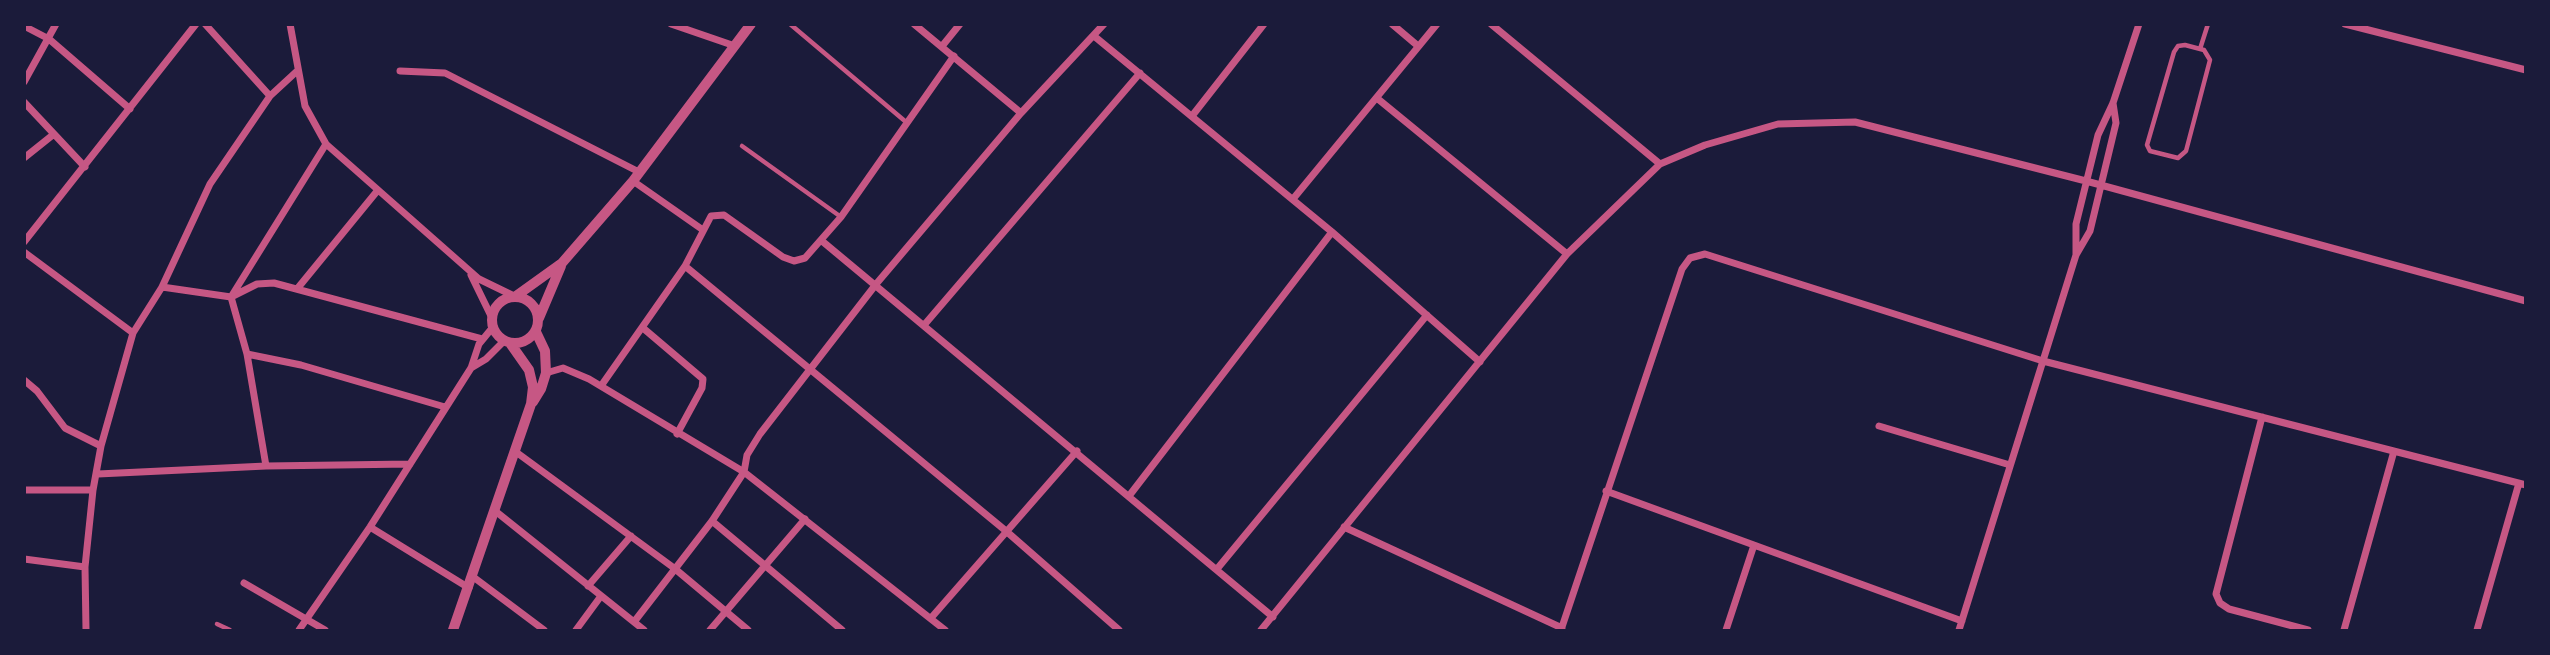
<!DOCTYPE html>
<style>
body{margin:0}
#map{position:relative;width:2550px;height:655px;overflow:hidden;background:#1b1b3a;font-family:"Roboto Condensed",sans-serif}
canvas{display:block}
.frame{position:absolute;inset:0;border:26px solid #1b1b3a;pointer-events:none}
</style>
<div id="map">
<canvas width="2550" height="655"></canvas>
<div class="frame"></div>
</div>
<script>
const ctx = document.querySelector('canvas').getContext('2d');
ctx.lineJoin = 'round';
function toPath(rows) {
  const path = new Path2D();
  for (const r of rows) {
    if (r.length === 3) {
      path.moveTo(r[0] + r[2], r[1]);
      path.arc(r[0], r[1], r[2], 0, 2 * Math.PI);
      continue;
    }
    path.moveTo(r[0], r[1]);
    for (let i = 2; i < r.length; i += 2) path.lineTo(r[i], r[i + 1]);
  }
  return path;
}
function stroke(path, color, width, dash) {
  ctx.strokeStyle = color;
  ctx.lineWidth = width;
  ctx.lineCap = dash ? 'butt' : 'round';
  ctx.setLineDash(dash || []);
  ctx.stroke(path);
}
const service = toPath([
 [790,24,906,122],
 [2185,45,2204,50,2210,60,2186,151,2178,158,2150,151,2147,145,2174,52,2178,46,2185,45],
 [2200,49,2208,24],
 [742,146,841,217],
 [217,624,230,630]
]);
const minor = toPath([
 [205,24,270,96],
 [290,24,305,106,326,144,479,279,514,296],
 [671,24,735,46],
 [914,24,1021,113],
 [1392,24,1418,46],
 [1491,24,1660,164],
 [2345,24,2526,70],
 [24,26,49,39,130,109],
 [1094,36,1332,232,1480,362],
 [943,45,960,24],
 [400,71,445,73,639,172],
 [24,82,56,24],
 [1378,99,1567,254],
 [24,102,85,167],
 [1192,116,1264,24],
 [24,158,54,134],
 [633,181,703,230],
 [1293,199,1437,24],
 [822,241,1273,617],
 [24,242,196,24],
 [24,252,133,333],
 [2076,255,2076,224,2098,135,2113,103,2139,24],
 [685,266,1006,531,1119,630],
 [471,275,492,318],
 [162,287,231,297,257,284,274,283,482,339],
 [297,289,378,190],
 [925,324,1140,73],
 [643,328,703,379,702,388,677,434],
 [247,354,301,365,445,407],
 [471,368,486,359,504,341],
 [546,373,563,368,589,379,744,472,945,630],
 [24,380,37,391,65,428,101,446],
 [601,386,685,266,711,216,724,215,783,257,794,261,805,258,841,217,954,56],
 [2262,417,2216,594,2220,603,2229,609,2308,630],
 [1879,426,2010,465],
 [516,452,674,568,748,630],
 [266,466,247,354,231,297,326,144],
 [98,474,266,466,410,464],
 [24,490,93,490],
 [1606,491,1962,621],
 [1129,496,1332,232],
 [494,510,644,630],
 [712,521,842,630],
 [370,527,469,588],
 [1344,527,1562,628],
 [24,559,85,567],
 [1217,569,1427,315],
 [472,576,544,630],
 [244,583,325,630],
 [588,586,631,536],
 [931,618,1077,451],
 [634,622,712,521,744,472,747,455,760,434,877,283,1021,113,1104,24],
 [86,630,85,567,93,490,101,446,133,333,162,287,210,184,270,96,296,72],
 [299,630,370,527,471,368,479,344,493,327],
 [576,630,601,596],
 [710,630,805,519],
 [1261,630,1567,254,1660,164,1705,145,1778,124,1855,122,2086,181,2526,301],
 [1561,630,1682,269,1690,258,1705,254,2043,361,2526,485],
 [1726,630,1754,545],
 [1959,630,2076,255,2090,231,2116,123,2113,103],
 [2344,630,2394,451],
 [2477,630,2519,483]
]);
const tertiary = toPath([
 [516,296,562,263,633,181,751,24],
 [515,320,23],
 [539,318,561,266],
 [533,402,541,389,546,373,545,351,536,332],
 [453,630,531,404,533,387,529,370,510,343]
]);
stroke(service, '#c65784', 4.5);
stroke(minor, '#c65784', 7);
stroke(tertiary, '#c65784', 10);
</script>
